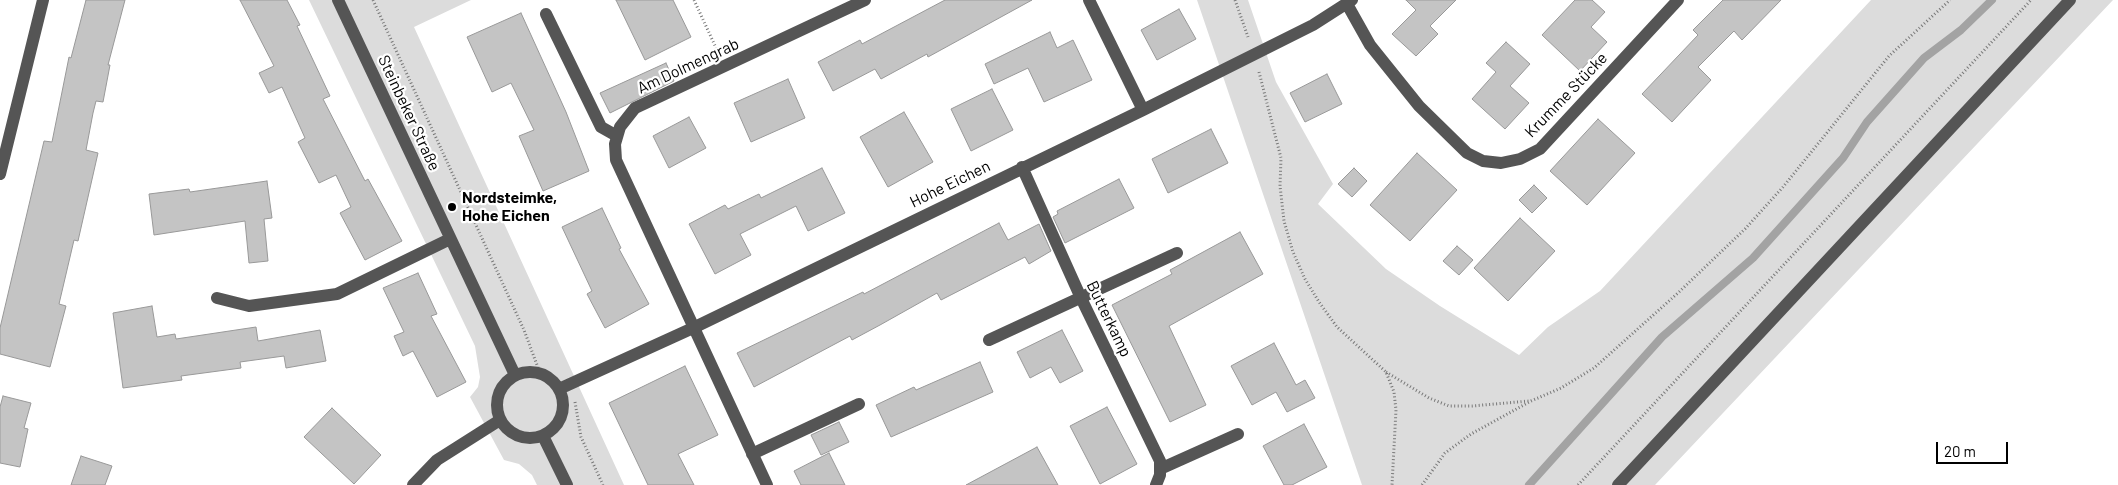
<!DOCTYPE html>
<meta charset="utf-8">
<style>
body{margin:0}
#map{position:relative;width:2118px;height:485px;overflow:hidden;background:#fff;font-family:Barlow,sans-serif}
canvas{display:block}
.scale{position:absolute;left:1936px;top:442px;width:72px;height:22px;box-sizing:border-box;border:2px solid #000;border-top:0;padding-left:6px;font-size:15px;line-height:18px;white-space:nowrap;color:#000;-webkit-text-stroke:4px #fff;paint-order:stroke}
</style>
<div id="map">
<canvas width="2118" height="485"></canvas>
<div class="scale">20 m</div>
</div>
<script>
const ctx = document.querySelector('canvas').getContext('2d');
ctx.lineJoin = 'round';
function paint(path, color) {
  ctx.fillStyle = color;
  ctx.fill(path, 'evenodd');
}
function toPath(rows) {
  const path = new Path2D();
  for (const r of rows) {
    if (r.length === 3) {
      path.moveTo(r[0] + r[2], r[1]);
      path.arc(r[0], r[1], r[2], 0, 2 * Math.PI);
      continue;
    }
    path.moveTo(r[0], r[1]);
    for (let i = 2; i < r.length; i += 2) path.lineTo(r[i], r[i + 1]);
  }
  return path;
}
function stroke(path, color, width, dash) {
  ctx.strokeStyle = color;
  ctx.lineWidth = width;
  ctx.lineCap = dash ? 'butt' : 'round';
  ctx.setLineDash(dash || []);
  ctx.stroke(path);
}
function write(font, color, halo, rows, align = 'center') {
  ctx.font = font + ' Barlow,sans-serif';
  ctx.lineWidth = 4.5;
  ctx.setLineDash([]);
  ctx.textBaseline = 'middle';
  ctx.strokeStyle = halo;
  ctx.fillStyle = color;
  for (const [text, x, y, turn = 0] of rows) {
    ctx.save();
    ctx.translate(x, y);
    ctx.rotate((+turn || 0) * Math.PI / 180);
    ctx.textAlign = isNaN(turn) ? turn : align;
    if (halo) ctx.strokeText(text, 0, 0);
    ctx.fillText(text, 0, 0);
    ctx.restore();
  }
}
const green = toPath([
 [309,0,471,0,414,27,624,485,537,485,532,475,519,464,504,460,470,397,478,387,480,377,475,346],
 [1197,0,1248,0,1276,82,1333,184,1318,204,1386,269,1440,306,1519,355,1548,327,1600,291,1871,0,2113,0,1655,485,1362,485]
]);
const stream = toPath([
 [1529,485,1662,337,1753,258,1843,158,1867,122,1924,58,1961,30,1992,0]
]);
const building = toPath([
 [86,0,125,0,108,65,110,65,103,102,96,101,93,113,86,150,98,153,78,241,74,240,59,304,66,306,50,367,0,354,0,328,44,141,52,142,69,57,71,58,86,0],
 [240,0,287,0,300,25,297,26,330,96,323,99,365,181,368,179,402,241,365,260,340,213,351,207,336,175,319,183,298,142,305,138,282,87,269,93,259,73,274,66,240,0],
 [616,0,673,0,691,37,645,60,616,0],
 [945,0,1032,0,928,57,927,54,881,79,875,69,833,91,818,62,860,40,862,44,945,0],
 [1406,0,1456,0,1430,26,1438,34,1416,56,1392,34,1416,10,1406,0],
 [1575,0,1592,0,1605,12,1591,27,1607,42,1580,71,1542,35,1575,0],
 [1723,0,1781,0,1742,40,1734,31,1698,67,1711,80,1672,122,1642,94,1698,35,1693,30,1723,0],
 [1179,9,1196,39,1157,60,1141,30,1179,9],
 [521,13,566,112,589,171,543,191,519,136,534,130,511,83,492,92,467,37,521,13],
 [1050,32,1057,48,1073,40,1092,80,1044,102,1028,68,994,84,985,64,1050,32],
 [1506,42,1530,64,1510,86,1529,103,1505,129,1472,99,1496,72,1486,63,1506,42],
 [666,63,674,81,610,113,600,93,666,63],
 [1327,74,1342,104,1305,122,1290,93,1327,74],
 [788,79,805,118,751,142,734,103,788,79],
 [992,89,1013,130,971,151,951,109,992,89],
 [904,112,933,162,888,187,860,137,904,112],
 [689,117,706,148,669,168,653,136,689,117],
 [1598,119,1635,153,1587,205,1550,171,1598,119],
 [1211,129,1228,163,1168,193,1152,159,1211,129],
 [1417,153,1457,190,1410,241,1370,205,1417,153],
 [822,168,845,213,808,231,796,206,740,234,751,255,715,274,689,224,725,205,728,209,759,194,761,198,822,168],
 [1354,168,1367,181,1352,197,1338,184,1354,168],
 [1119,179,1134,208,1065,243,1053,217,1058,214,1057,211,1119,179],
 [267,181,272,218,264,219,268,261,249,263,245,221,154,235,149,194,189,189,190,192,267,181],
 [1534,185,1547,198,1532,213,1519,200,1534,185],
 [602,208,621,248,619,249,649,304,605,328,587,294,592,291,562,227,602,208],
 [1520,218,1555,251,1508,301,1474,268,1520,218],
 [999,223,1008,240,1039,224,1051,251,1029,264,1025,257,941,300,937,293,880,325,852,340,850,336,754,387,737,353,863,292,864,294,999,223],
 [1240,232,1263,274,1169,326,1206,405,1170,422,1112,305,1172,274,1170,270,1240,232],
 [1457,246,1473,260,1459,275,1443,261,1457,246],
 [418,273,437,314,431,316,466,382,437,397,413,351,403,356,394,336,404,332,383,288,418,273],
 [152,306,157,337,175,334,176,339,256,327,258,341,320,330,326,361,286,368,284,356,240,362,241,368,181,376,182,380,123,388,113,313,152,306],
 [1062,330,1083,371,1060,383,1051,367,1030,378,1017,352,1062,330],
 [1274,343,1296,385,1305,380,1315,398,1287,412,1276,392,1252,405,1231,366,1274,343],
 [980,362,993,392,891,437,876,405,914,387,916,390,980,362],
 [685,366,718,435,678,454,694,485,648,485,609,403,685,366],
 [3,396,31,403,24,428,28,429,20,467,0,463,0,407,3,396],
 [1107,407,1137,464,1100,484,1070,426,1107,407],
 [332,408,381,455,354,484,304,437,332,408],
 [839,422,849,442,821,455,811,435,839,422],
 [1304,424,1327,467,1292,485,1284,485,1263,446,1304,424],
 [1037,447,1058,485,966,485,1037,447],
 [829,453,845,485,801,485,794,471,829,453],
 [81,456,112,466,105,485,71,485,81,456]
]);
const path = toPath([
 [373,0,524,330,540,373],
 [694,0,717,50],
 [1235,0,1248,37],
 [1259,72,1281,158,1280,186,1284,221,1293,252,1305,279,1319,302,1337,327,1386,372,1394,392,1396,410,1392,485],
 [1386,372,1429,398,1449,406,1472,406,1529,401],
 [575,402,581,437,603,485],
 [1422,485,1445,453,1471,434,1531,401,1561,388,1594,368,1679,292,1745,229,1783,187,1889,56,1950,0],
 [1578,485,2031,0]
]);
const minor = toPath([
 [338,0,515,375],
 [1089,0,1143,110],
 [1347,4,1370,45,1419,106,1467,153,1483,161,1501,163,1520,159,1540,149,1678,0],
 [546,14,601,127,617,136],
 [1022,167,1081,298,1160,461,1160,475,1156,485],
 [0,174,43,0],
 [217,298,249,306,337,294,450,239],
 [989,340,1177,253],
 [530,405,33],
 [559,389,693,328,1143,110,1313,25,1352,0],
 [543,436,567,485],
 [752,454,859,404],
 [1160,469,1238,434],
 [413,485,437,460,500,420],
 [767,485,616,160,615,144,620,127,635,108,865,0],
 [1618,485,2070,0]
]);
const markers = [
 [452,207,5,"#000"]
];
const streetNames = [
 ["Am Dolmengrab",688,66,-25],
 ["Krumme Stücke",1566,95,-46],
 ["Steinbeker Straße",409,113,65],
 ["Hohe Eichen",950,184,-26],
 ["Butterkamp",1109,319,64]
];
const poiNames = [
 ["Nordsteimke,",462,198],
 ["Hohe Eichen",462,216]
];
paint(green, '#dcdcdc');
stroke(stream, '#a3a3a3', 8);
paint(building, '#c4c4c4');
stroke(building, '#999', 1);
stroke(path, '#777', 3, [1, 2.5]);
stroke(minor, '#555', 12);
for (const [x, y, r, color] of markers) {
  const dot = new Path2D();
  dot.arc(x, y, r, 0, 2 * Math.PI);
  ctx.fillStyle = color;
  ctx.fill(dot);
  stroke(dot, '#fff', 2);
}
write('16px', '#000', '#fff', streetNames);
write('bold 16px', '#000', '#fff', poiNames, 'left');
</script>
